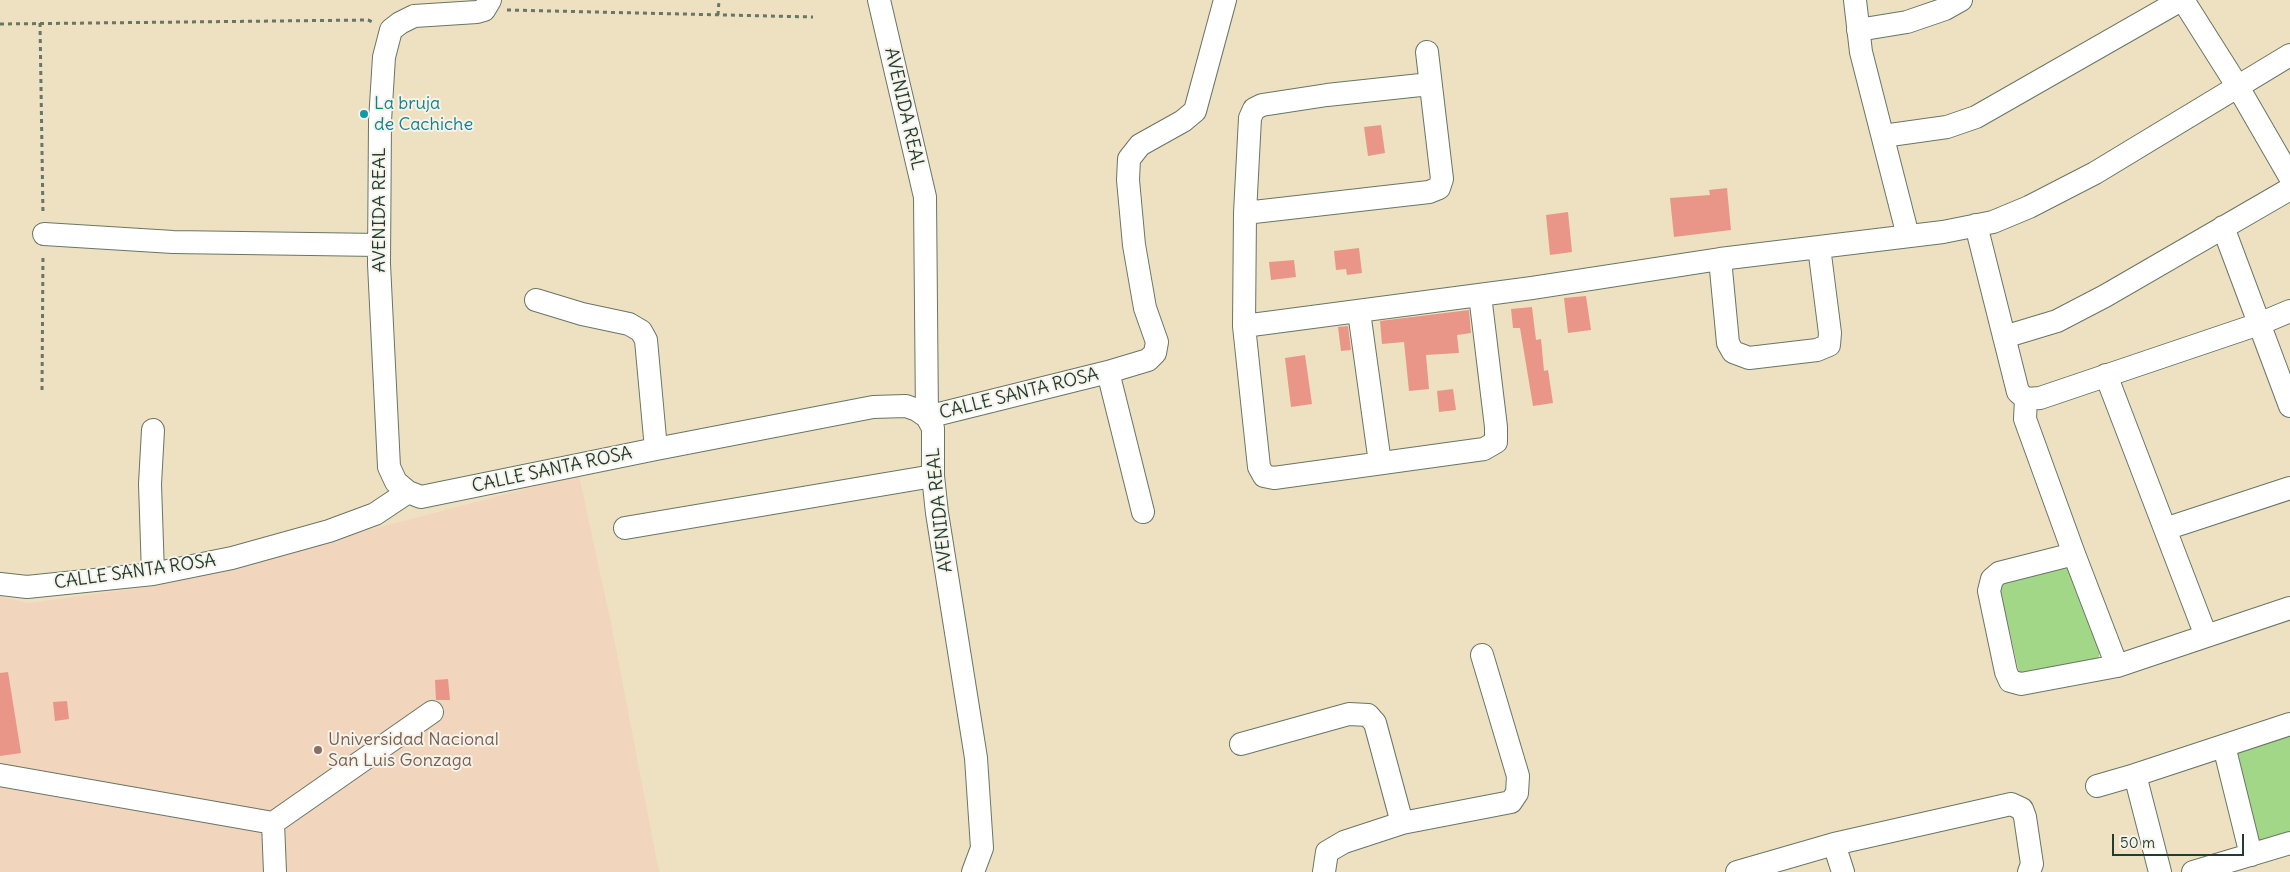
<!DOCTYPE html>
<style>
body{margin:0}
#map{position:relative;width:2290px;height:872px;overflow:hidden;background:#eee1c1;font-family:Delius,sans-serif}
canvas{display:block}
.scale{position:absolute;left:2112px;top:834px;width:132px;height:22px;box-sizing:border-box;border:2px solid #1f3d34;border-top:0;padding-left:6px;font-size:15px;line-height:18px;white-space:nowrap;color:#1f3d34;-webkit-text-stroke:4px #f7f3e8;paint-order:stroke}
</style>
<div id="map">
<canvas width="2290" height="872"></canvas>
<div class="scale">50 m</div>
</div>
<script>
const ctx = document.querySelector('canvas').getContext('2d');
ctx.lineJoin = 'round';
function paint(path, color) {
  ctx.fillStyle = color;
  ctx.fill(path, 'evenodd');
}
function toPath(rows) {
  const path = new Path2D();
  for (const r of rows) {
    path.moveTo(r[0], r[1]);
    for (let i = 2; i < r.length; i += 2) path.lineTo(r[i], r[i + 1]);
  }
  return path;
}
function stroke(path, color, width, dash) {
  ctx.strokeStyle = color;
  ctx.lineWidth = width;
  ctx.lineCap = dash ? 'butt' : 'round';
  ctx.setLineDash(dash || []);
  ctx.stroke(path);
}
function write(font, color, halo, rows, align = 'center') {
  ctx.font = font + ' Delius,sans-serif';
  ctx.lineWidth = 4;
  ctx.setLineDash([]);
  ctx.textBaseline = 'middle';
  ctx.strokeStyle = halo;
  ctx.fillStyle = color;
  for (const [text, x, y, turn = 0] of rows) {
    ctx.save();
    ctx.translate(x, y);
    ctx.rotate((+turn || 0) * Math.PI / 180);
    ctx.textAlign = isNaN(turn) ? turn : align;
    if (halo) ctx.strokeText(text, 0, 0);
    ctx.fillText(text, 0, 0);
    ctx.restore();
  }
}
const built = toPath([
 [579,475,612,628,659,872,0,872,0,596,28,603,155,586]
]);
const green = toPath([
 [2069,563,2101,650,2098,658,2092,664,2020,677,1999,584],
 [2290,731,2290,832,2255,842,2233,750]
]);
const building = toPath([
 [1381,125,1385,153,1368,156,1364,127],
 [1727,188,1731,230,1674,237,1670,198,1710,195,1709,190],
 [1568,212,1572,252,1550,255,1546,215],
 [1359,248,1362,273,1347,275,1346,269,1336,270,1334,251],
 [1294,260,1296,277,1271,280,1269,262],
 [1586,296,1591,330,1568,333,1564,298],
 [1532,307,1536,340,1541,339,1544,371,1548,370,1553,403,1533,406,1520,328,1513,328,1511,309],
 [1469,310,1471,333,1457,335,1459,353,1426,355,1429,389,1409,391,1404,342,1382,344,1380,321],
 [1348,326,1351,350,1341,351,1338,327],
 [1305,355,1312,404,1291,407,1285,358],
 [1453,389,1456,410,1439,412,1437,391],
 [8,672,21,753,0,756,0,673],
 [448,679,450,700,436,700,435,680],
 [67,701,69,719,55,721,53,702]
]);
const path = toPath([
 [507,10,813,17],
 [718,15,719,0],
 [40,23,43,215],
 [0,24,368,20,375,23],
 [42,390,43,254]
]);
const minor = toPath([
 [490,0,484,10,477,12,414,16,400,23,391,30,384,57,380,121,379,264,389,467,396,482,408,492,421,497,656,449,873,407,906,406,917,410,927,417,1108,372],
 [879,0,925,197,927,417,933,428,933,476,937,513,976,758,982,848,973,872],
 [1855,0,1861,52,1908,236],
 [2183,0,2238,87,2290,177],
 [1858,30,1907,22,1945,9,1961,0],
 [1430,84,1327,95,1262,105,1254,109,1250,118,1245,213,1244,326,1259,467,1264,476,1274,478,1484,449,1496,442,1496,427,1480,295],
 [1883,136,1947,127,1976,117,2181,0],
 [1245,213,1429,192,1439,188,1442,179,1427,52],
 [1976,225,2018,392,2026,399,2040,398,2259,324,2290,311],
 [2223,227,2290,406],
 [44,234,173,242,379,245],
 [1720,259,1728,343,1733,352,1749,358,1817,350,1829,345,1830,333,1819,247],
 [536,300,582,314,629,324,641,331,646,340,656,449],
 [1359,312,1380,463],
 [1244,326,1532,288,1720,259,1943,232,1993,222,2029,207,2095,173,2290,55],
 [2004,337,2057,321,2105,296,2290,189],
 [2106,375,2206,636],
 [2026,399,2025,419,2074,554],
 [1143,512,1108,372,1148,360,1155,353,1157,342,1145,308,1134,245,1128,180,1129,159,1140,145,1183,121,1195,111,1225,0],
 [625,528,933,476],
 [2165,529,2290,488],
 [153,574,150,484,153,430],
 [0,584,27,587,153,574,232,558,329,531,375,514,408,492],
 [2117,666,2074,554,1999,573,1992,579,1989,591,2006,672,2010,681,2021,684,2117,666,2290,608],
 [1241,744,1349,714,1368,715,1375,723,1402,823],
 [2224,746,2251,855],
 [0,775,273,823,432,712],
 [2135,775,2160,872],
 [2097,786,2135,775,2290,724],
 [273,823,275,872],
 [1834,844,1843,872],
 [1324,872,1327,852,1344,842,1402,823,1511,802,1517,793,1518,776,1482,655],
 [1737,872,1834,844,2011,804,2022,809,2025,817,2032,864,2029,872],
 [2193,872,2290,843]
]);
const markers = [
 [364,114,5,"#0f9aa8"],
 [318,750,5,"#8d6e63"]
];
const cultureNames = [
 ["La bruja",374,104],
 ["de Cachiche",374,125]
];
const streetNames = [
 ["AVENIDA REAL",904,109,77],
 ["AVENIDA REAL",380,210,-90],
 ["CALLE SANTA ROSA",1019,394,-14],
 ["CALLE SANTA ROSA",552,470,-12],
 ["AVENIDA REAL",940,510,-96],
 ["CALLE SANTA ROSA",135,572,-8]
];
const educationNames = [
 ["Universidad Nacional",328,740],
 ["San Luis Gonzaga",328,761]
];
paint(built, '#f1d5bd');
paint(green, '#a2d788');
paint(building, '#e99688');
stroke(minor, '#677665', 24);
stroke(path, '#677665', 3, [4, 4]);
stroke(minor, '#fff', 22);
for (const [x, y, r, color] of markers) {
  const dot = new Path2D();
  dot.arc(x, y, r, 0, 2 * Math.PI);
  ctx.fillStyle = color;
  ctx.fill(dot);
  stroke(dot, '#f7f3e8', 2);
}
write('18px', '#0d838f', '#f7f3e8', cultureNames, 'left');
write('18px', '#1f3d34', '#f7f3e8', streetNames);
write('18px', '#785e54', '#f7f3e8', educationNames, 'left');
</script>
